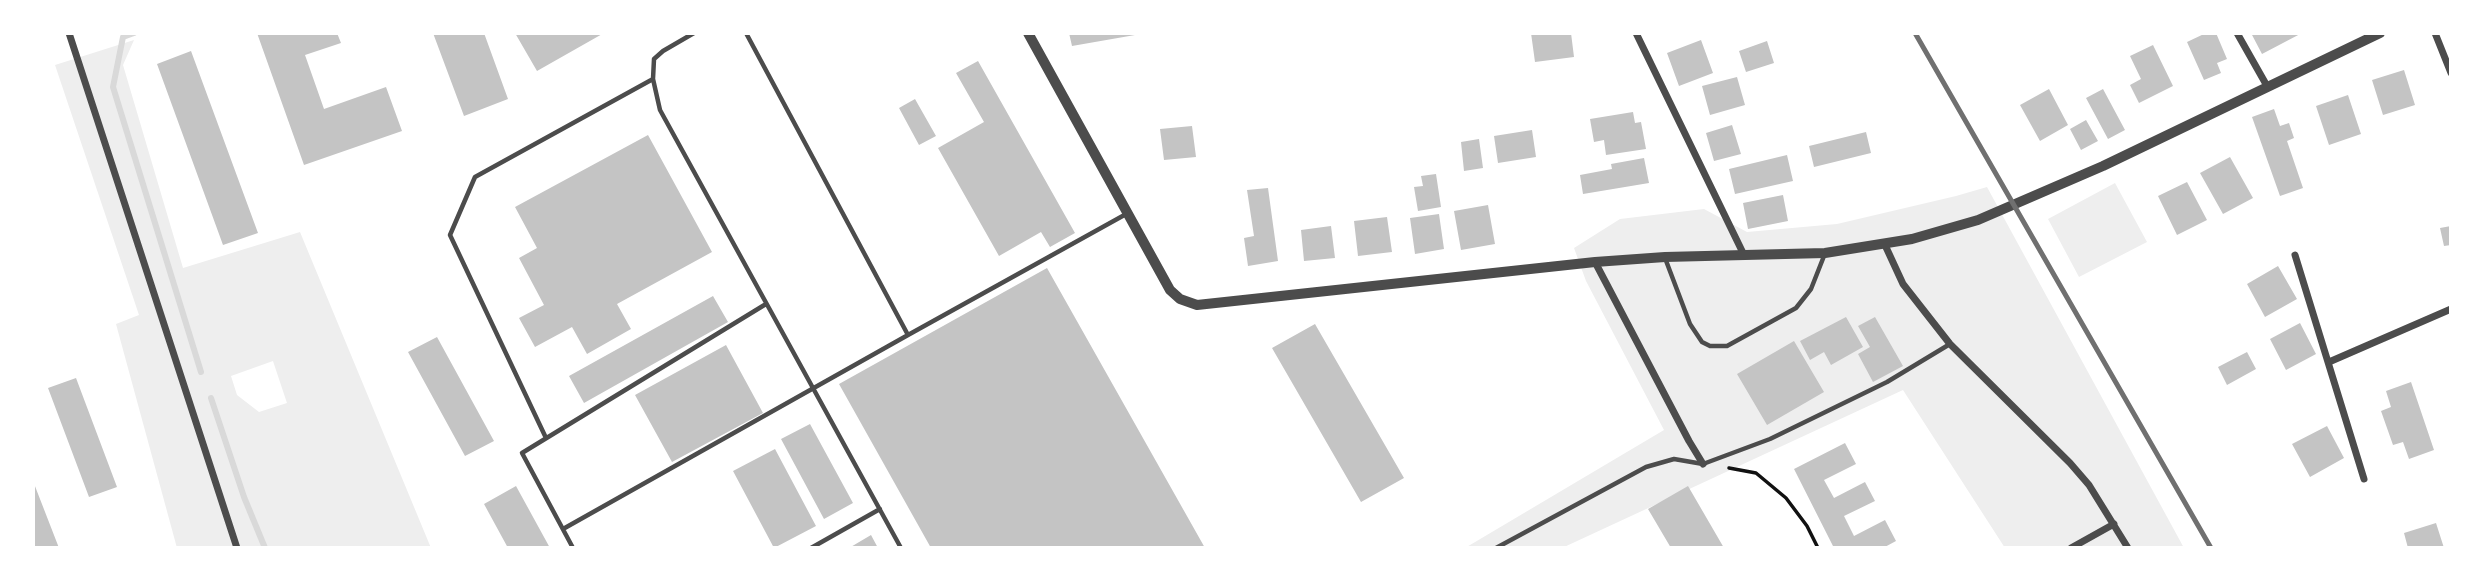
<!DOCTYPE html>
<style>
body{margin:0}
#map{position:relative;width:2484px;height:581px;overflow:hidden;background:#fff;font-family:"Times New Roman",serif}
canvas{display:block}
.frame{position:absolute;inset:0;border:35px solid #fff;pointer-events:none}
</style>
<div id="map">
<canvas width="2484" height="581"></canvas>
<div class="frame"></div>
</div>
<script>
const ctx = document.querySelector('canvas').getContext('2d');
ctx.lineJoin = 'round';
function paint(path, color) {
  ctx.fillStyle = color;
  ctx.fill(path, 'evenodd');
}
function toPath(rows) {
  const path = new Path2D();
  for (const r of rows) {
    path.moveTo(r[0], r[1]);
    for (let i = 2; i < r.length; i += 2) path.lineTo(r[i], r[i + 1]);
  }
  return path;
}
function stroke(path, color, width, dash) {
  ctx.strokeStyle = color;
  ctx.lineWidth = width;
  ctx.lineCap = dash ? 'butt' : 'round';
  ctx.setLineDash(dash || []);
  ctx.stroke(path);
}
const green = toPath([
 [134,40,123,65,183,268,300,232,431,548,177,548,116,324,139,315,55,65],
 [273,361,287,403,259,412,237,395,231,376],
 [2115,183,2147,242,2079,277,2048,219],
 [1987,187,2184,548,2005,548,1903,390,1562,548,1465,548,1664,430,1586,281,1574,248,1620,219,1704,209,1747,232,1837,224,1956,196]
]);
const stream = toPath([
 [134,33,123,37,113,87,201,372],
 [211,398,244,497,265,548]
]);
const building = toPath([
 [257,33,337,33,341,43,305,55,324,109,386,87,402,131,304,165],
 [433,33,484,33,508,99,464,116],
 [515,33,604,33,537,71],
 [1069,33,1135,33,1135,35,1072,46],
 [1531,33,1571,33,1574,57,1535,62],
 [2206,33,2216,33,2227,59,2217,63,2221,73,2204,80,2187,42],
 [2251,33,2302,33,2262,54],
 [1701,40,1713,73,1679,86,1667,53],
 [1767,41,1774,63,1746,72,1739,51],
 [2153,45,2173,86,2139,103,2130,85,2141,79,2130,56],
 [191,51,258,233,223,245,157,64],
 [978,61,1075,233,1050,247,1041,232,999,256,938,148,984,122,956,73],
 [2404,70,2415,105,2383,115,2372,80],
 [1737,77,1745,105,1710,115,1702,86],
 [2049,89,2068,125,2040,141,2020,105],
 [2103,89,2125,130,2108,139,2086,98],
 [2348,95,2361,134,2329,145,2316,106],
 [915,99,936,136,919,145,899,108],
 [2274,109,2280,126,2289,123,2294,138,2287,141,2303,188,2280,196,2252,117],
 [1633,112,1635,123,1641,122,1646,149,1606,155,1604,140,1594,142,1590,119],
 [2086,120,2098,141,2081,150,2070,129],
 [1732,125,1741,154,1714,161,1706,133],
 [1192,126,1196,157,1164,160,1160,129],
 [1532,130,1536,157,1498,163,1494,136],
 [1866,132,1871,153,1814,167,1809,146],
 [648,135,712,252,617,304,631,329,587,354,572,327,535,347,519,318,544,305,519,258,537,248,515,207],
 [1479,139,1483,168,1464,171,1461,142],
 [1787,155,1793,181,1735,194,1729,169],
 [2230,157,2253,198,2223,214,2200,173],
 [1644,158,1649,183,1583,194,1580,175,1612,169,1611,164],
 [1436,174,1441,207,1418,211,1414,187,1423,186,1421,176],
 [2187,182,2207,220,2177,235,2158,196],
 [1268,188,1278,261,1248,266,1244,238,1254,236,1247,190],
 [1783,195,1788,221,1748,229,1743,203],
 [1488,205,1495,244,1461,250,1454,211],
 [1439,214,1444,249,1415,254,1410,218],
 [1387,217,1392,252,1358,256,1354,221],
 [1331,226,1335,258,1304,261,1301,230],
 [2451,226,2451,245,2444,246,2440,228],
 [2278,266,2297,299,2265,317,2247,284],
 [1047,268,1205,548,931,548,839,384],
 [713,296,728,322,584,403,569,376],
 [1846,317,1863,347,1831,365,1824,352,1810,360,1800,341],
 [1875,317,1903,366,1873,382,1858,354,1870,347,1858,326],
 [2300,323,2316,354,2286,370,2270,339],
 [1315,324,1404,478,1361,502,1272,348],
 [437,337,494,441,465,456,408,352],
 [1794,341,1824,392,1767,425,1737,374],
 [726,345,763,413,672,462,635,395],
 [2247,352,2256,369,2227,385,2218,367],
 [76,378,117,487,89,497,48,388],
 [2411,382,2434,450,2409,459,2403,442,2393,445,2381,411,2391,407,2386,391],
 [810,424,853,503,824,519,781,439],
 [2327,426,2344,458,2310,477,2292,444],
 [1845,443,1856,464,1824,480,1834,498,1865,482,1875,501,1844,516,1854,536,1885,520,1896,541,1883,548,1834,548,1794,469],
 [775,449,816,526,774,548,733,471],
 [33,481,59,548,33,548],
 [516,486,550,548,508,548,484,504],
 [1688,486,1724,548,1671,548,1648,509],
 [2436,523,2444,548,2408,548,2404,533],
 [871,535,878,548,849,548]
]);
const path = toPath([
 [1729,468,1756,473,1786,498,1807,526,1818,548]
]);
const service = toPath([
 [694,33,663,51,654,59,653,79,660,110,901,548],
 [1665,258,1690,324,1702,342,1710,346,1727,346,1796,308,1811,289,1824,256],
 [908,335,1128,213],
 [546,438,450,235,475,177,653,79],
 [563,529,908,335,746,33],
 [573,548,522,453,766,304],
 [811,548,880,509],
 [1496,548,1646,467,1674,459,1703,464,1770,439,1887,382,1950,344]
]);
const minor = toPath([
 [69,33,237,548],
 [1636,33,1744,255],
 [2237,33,2267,86],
 [2435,33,2451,73],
 [1885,245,1903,284,1950,344,2070,463,2089,485,2128,548],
 [2295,255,2364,479],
 [1595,262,1689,441,1703,464],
 [2329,362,2451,309],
 [2071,548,2114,524]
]);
const tertiary = toPath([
 [1028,33,1170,290,1180,299,1197,305,1595,262,1665,257,1825,253,1912,239,1978,220,2103,166,2380,33]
]);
const rail = toPath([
 [1915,33,2211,548]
]);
paint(green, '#eee');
stroke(stream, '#d9d9d9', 6);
paint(building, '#c4c4c4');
stroke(path, '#111', 3.5);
stroke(service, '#4c4c4c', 4.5);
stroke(minor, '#4c4c4c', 7);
stroke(tertiary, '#4c4c4c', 10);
stroke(rail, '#707070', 5);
</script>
